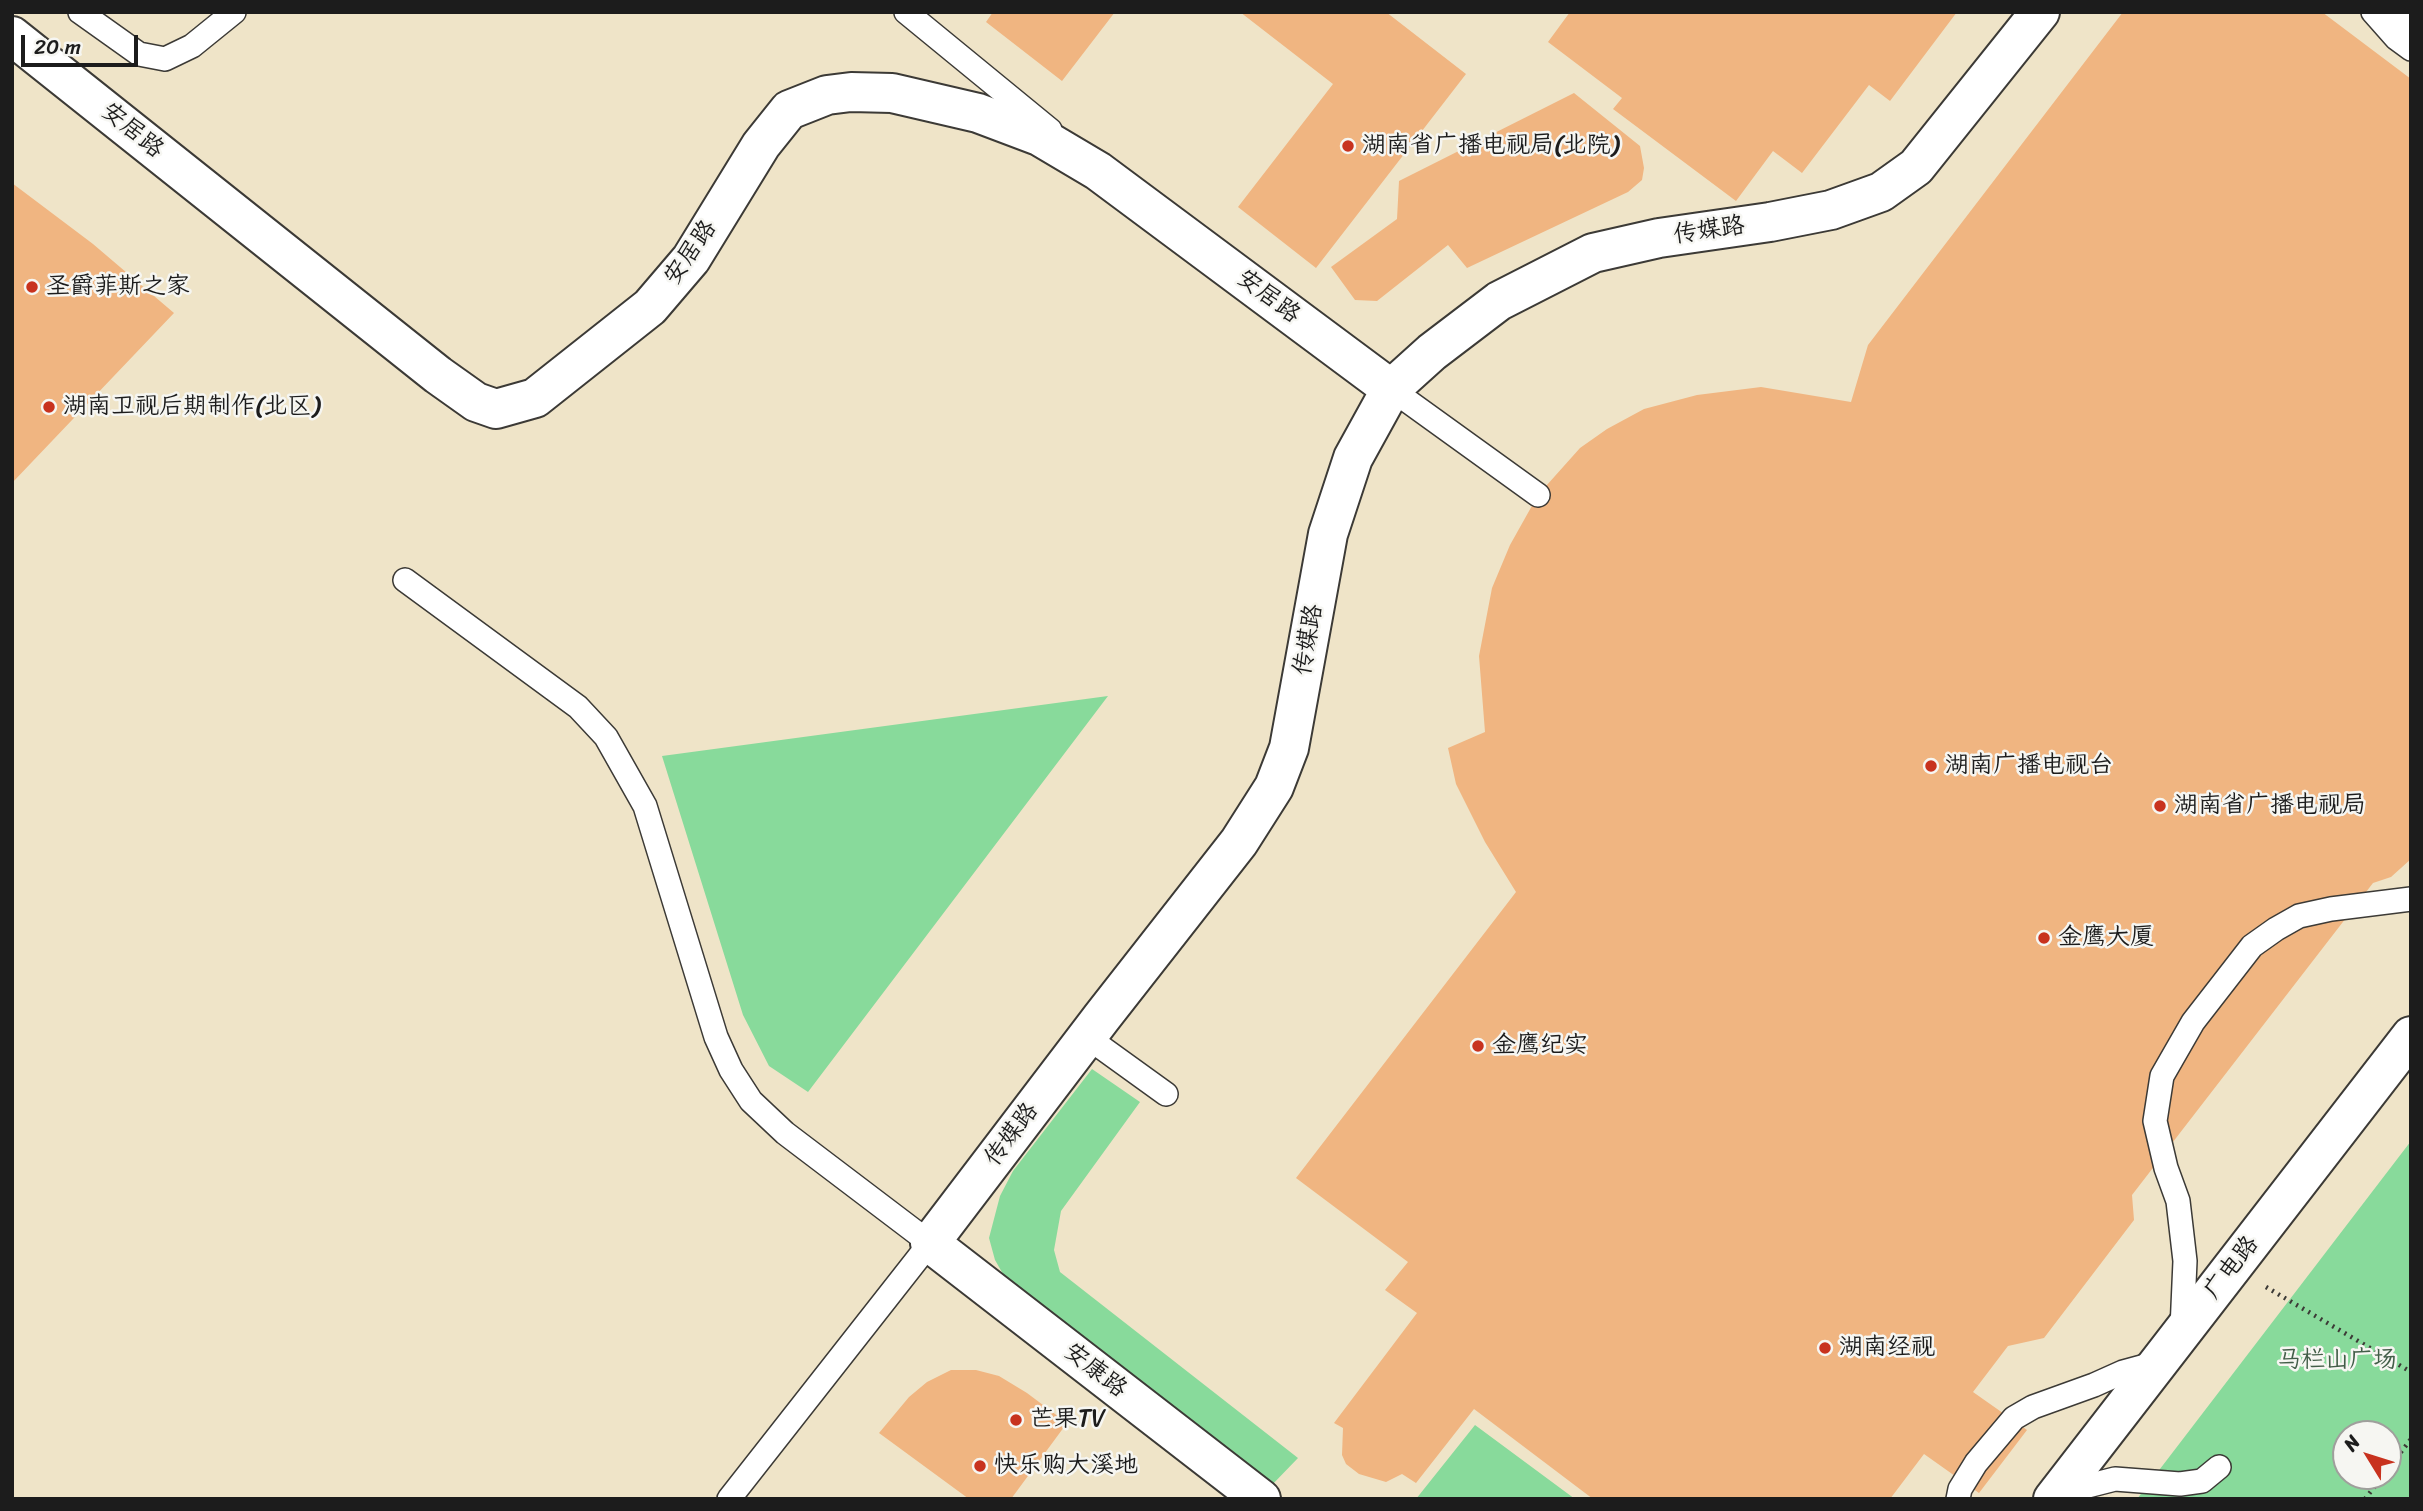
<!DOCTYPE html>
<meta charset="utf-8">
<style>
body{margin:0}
#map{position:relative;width:2423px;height:1511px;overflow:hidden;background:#efe4c8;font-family:Sriracha,sans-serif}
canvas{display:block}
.frame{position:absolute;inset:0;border:14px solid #1c1c1c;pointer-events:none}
.north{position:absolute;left:2332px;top:1420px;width:70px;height:70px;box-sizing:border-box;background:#f6f6f2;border:2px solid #9f9f9c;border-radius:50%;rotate:308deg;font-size:19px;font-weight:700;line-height:28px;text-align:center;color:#1c1c1c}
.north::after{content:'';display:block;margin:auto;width:24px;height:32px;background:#c8321e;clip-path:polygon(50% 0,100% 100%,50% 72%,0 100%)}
.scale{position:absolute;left:21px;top:35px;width:117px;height:32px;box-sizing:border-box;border:4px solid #1c1c1c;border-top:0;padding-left:9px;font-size:21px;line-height:24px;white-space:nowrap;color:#1c1c1c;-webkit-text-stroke:5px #f6f6f2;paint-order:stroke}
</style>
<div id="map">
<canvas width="2423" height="1511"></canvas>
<div class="frame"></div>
<div class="north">N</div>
<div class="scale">20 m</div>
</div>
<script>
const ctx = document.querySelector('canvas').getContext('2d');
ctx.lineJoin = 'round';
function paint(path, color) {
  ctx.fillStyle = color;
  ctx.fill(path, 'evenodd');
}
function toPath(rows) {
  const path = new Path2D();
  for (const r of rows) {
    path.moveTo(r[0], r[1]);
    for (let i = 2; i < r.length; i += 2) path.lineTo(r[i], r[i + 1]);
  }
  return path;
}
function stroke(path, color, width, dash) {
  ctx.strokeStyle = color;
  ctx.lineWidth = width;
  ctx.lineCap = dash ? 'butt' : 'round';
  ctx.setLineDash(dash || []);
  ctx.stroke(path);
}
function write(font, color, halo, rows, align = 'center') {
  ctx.font = font + ' Sriracha,"LXGW WenKai TC",sans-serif';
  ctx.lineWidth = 5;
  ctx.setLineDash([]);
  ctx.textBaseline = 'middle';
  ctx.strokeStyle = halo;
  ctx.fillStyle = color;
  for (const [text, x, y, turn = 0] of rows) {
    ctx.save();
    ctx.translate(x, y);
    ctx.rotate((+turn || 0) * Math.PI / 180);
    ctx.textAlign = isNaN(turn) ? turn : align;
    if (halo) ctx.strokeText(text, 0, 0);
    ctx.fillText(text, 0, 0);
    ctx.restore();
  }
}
const green = toPath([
 [1108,696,808,1092,769,1066,743,1015,662,756],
 [1092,1069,1140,1102,1061,1211,1054,1250,1060,1272,1298,1458,1270,1487,1011,1288,995,1260,989,1238,1000,1196,1013,1171],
 [2411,1141,2411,1499,2137,1499],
 [2346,1434,2388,1434,2388,1476,2346,1476],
 [1475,1425,1575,1499,1416,1499]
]);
const building = toPath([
 [993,12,1115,12,1062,81,986,22],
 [1240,12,1386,12,1466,74,1316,268,1238,207,1333,84],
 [1570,12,1957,12,1890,101,1869,85,1802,173,1773,151,1736,201,1613,109,1622,98,1548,42],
 [2123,12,2322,12,2411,79,2411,859,2391,877,2373,883,2132,1195,2134,1220,2044,1338,2008,1346,1973,1392,2027,1430,1979,1493,1924,1454,1890,1499,1593,1499,1474,1409,1416,1483,1402,1474,1386,1482,1359,1474,1346,1464,1342,1455,1343,1428,1334,1423,1417,1313,1385,1290,1408,1262,1296,1178,1516,892,1485,842,1456,784,1448,748,1485,732,1479,656,1492,588,1510,545,1538,495,1580,448,1607,429,1644,409,1697,395,1761,387,1851,402,1868,345],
 [1574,93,1640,146,1644,168,1642,180,1628,192,1467,268,1448,245,1377,301,1355,300,1331,267,1397,219,1399,181],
 [12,183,93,244,174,313,12,483],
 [951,1370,976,1370,999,1376,1027,1393,1067,1423,1011,1499,969,1499,879,1433,909,1397,927,1382]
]);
const path = toPath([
 [2266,1287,2411,1372],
 [2388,1469,2411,1439],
 [2365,1499,2383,1476]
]);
const service = toPath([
 [80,12,139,54,165,59,192,46,234,12],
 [906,12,1050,130],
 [2373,12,2396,38,2411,49],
 [1391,389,1538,495],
 [405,580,578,707,606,737,645,806,716,1037,731,1070,751,1101,785,1133,930,1243,729,1499],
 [1087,1037,1166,1094],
 [2182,1329,2185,1261,2178,1201,2166,1168,2155,1121,2162,1076,2193,1022,2252,946,2276,929,2299,916,2331,909,2411,899],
 [2060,1493,2115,1479,2180,1484,2202,1481,2219,1467],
 [1958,1499,1960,1489,1976,1463,2014,1418,2033,1407,2094,1385,2123,1372,2156,1363]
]);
const minor = toPath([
 [2404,12,2411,18],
 [12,36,438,375,476,402,496,409,535,398,650,307,691,259,761,145,789,110,827,95,851,92,892,93,978,113,1039,136,1098,171,1391,389],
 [1261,1499,930,1243,1102,1017,1239,842,1274,787,1289,748,1328,534,1353,458,1391,389,1432,352,1499,301,1593,253,1659,238,1770,222,1831,210,1881,192,1916,167,2040,12],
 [2053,1499,2411,1036]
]);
const markers = [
 [1348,146,7,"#c8321e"],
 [32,287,7,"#c8321e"],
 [49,407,7,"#c8321e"],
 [1931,766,7,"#c8321e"],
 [2160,806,7,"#c8321e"],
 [2044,938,7,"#c8321e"],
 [1478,1046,7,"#c8321e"],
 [1825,1348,7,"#c8321e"],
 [1016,1420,7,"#c8321e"],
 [980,1466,7,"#c8321e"]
];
const streetNames = [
 ["安居路",132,131,39],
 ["传媒路",1709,231,-8],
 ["安居路",691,253,-55],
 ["安居路",1268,297,37],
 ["传媒路",1309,640,-80],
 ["传媒路",1012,1135,-53],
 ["广电路",2232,1268,-52],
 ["安康路",1095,1371,38]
];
const poiNames = [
 ["湖南省广播电视局(北院)",1362,146],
 ["圣爵菲斯之家",46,287],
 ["湖南卫视后期制作(北区)",63,407],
 ["湖南广播电视台",1945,766],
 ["湖南省广播电视局",2174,806],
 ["金鹰大厦",2058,938],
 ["金鹰纪实",1492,1046],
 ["湖南经视",1839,1348],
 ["芒果TV",1030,1420],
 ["快乐购大溪地",994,1466]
];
const parkNames = [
 ["马栏山广场",2337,1361]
];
paint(green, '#88da9b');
paint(building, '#f0b581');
stroke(service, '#3c3a36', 26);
stroke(minor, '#3c3a36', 42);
stroke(path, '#3c3a36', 4.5, [2, 5]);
stroke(service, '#fff', 23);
stroke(minor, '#fff', 38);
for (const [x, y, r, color] of markers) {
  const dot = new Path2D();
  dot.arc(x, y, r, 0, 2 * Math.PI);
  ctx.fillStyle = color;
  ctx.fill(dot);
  stroke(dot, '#f6f6f2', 2.5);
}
write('24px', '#1c1c1c', '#f6f6f2', streetNames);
write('24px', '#1c1c1c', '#f6f6f2', poiNames, 'left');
write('24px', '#425e48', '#f6f6f2', parkNames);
</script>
